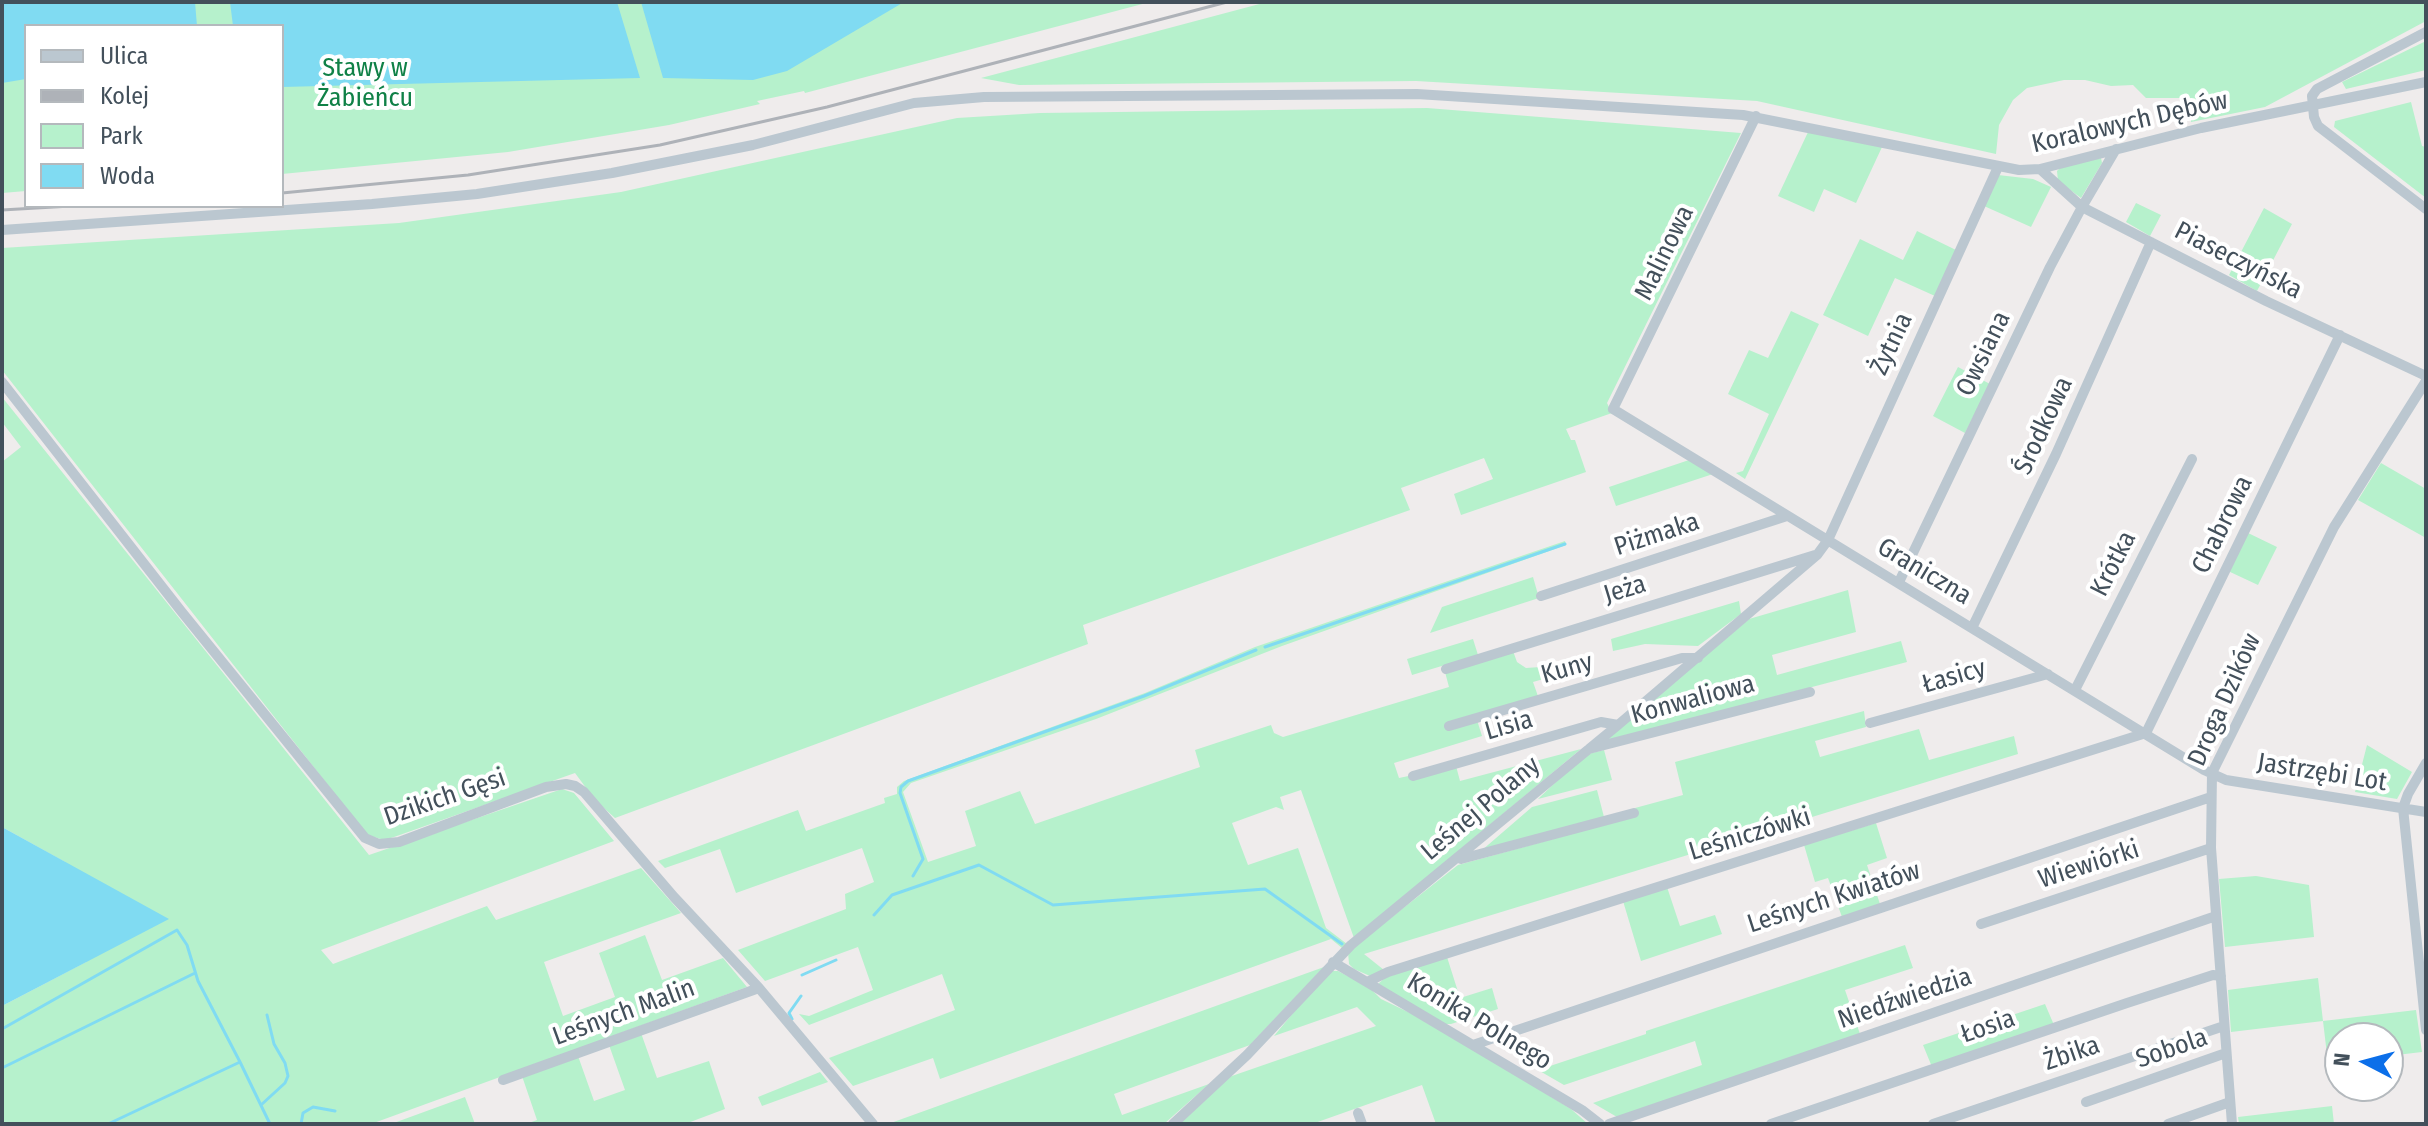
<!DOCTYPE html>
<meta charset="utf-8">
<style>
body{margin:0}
#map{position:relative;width:2428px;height:1126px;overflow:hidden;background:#efecec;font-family:"Fira Sans Condensed",sans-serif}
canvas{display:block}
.frame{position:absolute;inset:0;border:4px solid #43505b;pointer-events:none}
.legend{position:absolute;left:24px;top:24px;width:260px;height:184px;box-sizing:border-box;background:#fff;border:2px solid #b4b9bd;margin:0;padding:10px 14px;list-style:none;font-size:24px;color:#43505b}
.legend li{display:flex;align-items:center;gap:16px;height:40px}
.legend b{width:40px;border:2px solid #b4b9bd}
.north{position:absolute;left:2324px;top:1022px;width:80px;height:80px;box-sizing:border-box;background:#fff;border:2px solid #b4b9bd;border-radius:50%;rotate:276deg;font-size:22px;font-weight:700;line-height:32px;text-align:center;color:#43505b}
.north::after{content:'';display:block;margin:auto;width:28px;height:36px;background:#0c6fe9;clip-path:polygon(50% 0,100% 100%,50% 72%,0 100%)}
</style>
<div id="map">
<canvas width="2428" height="1126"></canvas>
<div class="frame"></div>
<ul class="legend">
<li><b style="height:10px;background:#bbc7d0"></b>Ulica</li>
<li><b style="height:10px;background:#aeb2b8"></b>Kolej</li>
<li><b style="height:22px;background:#b6f1cc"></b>Park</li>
<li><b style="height:22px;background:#80dbf2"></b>Woda</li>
</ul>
<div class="north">N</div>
</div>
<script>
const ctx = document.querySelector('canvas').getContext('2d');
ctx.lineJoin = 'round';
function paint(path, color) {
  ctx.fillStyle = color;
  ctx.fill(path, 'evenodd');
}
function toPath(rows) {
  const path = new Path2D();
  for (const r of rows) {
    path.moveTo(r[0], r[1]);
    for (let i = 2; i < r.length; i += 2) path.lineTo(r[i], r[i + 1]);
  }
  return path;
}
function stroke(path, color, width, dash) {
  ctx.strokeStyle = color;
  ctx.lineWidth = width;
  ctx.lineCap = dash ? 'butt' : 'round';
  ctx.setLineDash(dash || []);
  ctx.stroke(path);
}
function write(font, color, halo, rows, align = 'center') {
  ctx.font = font + ' "Fira Sans Condensed",sans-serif';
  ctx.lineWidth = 8;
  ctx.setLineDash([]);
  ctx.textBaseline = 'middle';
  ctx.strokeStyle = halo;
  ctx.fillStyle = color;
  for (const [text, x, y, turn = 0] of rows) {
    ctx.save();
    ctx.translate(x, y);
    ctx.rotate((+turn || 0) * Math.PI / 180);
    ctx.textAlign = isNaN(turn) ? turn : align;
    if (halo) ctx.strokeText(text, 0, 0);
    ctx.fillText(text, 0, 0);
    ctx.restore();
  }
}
const green = toPath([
 [2,2,1150,2,805,93,804,91,757,101,760,104,669,125,508,152,282,174,282,26,26,26,26,191,2,193],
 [1267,2,2426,2,2426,21,2265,107,2191,122,2192,104,2182,98,2146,98,2133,85,2111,86,2085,80,2064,80,2027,88,2013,100,1999,125,1996,154,1757,101,1416,81,1019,85,981,78],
 [2426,41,2426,70,2346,89,2342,82],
 [2411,102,2422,146,2426,147,2426,198,2334,127,2335,121],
 [1427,108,1741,133,1607,403,1612,413,1566,429,1571,440,1575,440,1586,472,1461,515,1454,494,1493,479,1484,458,1401,488,1410,510,1083,625,1088,644,615,818,595,800,575,773,394,837,384,840,367,835,2,370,2,248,399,223,621,192,957,118,1040,113],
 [1809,130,1882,147,1856,203,1824,189,1814,212,1778,196],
 [2101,158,2102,163,2081,198,2058,181,2057,171,2061,167],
 [1998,175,2033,179,2051,187,2031,227,1984,206],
 [2136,203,2161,215,2150,236,2126,222],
 [2264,208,2292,224,2257,291,2229,275],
 [1917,231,1956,250,1935,296,1895,278,1868,336,1823,315,1860,239,1903,260],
 [1791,311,1819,324,1745,479,1736,473,1743,471,1769,414,1728,394,1749,350,1768,358],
 [1958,367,1990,384,1965,433,1933,416],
 [2,397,369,855,562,789,574,793,614,841,321,950,333,964,487,906,496,920,641,868,681,913,544,962,563,1016,615,997,599,953,645,935,662,980,723,958,747,987,371,1124,2,1124,2,1006,86,962,65,862,2,827,2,462,21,447,2,422],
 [1689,460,1713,474,1616,506,1609,487],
 [2381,463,2426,489,2426,538,2358,500],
 [2246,532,2277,547,2258,585,2228,571],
 [1565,541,1566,545,1282,646,1096,719,911,783,903,792,928,862,976,846,965,811,1020,791,1035,824,1200,767,1195,750,1271,725,1274,733,1283,737,1449,687,1445,672,1513,651,1517,662,1526,668,1569,665,1571,671,1533,682,1539,699,1477,720,1482,736,1394,763,1399,778,1456,766,1460,781,1581,749,1354,938,1301,790,1280,797,1284,810,1276,807,1232,823,1248,865,1298,848,1326,928,1347,944,1342,948,1331,939,940,1079,933,1058,853,1086,829,1058,955,1010,942,974,809,1025,799,1014,809,1016,873,990,858,947,765,981,738,950,846,909,845,894,874,882,862,848,736,893,720,849,665,868,658,861,798,810,806,831,885,803,884,798,897,794,897,787,904,781,1145,693,1255,647],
 [1533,577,1539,598,1430,633,1442,607],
 [1848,590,1856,632,1772,655,1777,675,1901,641,1907,662,1603,742,1749,619],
 [1739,601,1741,614,1698,646,1645,644,1613,651,1611,639],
 [1473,639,1478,655,1412,675,1407,659],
 [1864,711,1866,727,1815,741,1820,757,1919,729,1929,760,2014,736,2018,754,1364,954,1384,970,1370,976,1354,969,1349,964,1348,952,1355,946,1458,865,1637,816,1635,808,1683,795,1675,762],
 [2367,745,2412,772,2397,799,2355,792],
 [1604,750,1612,780,1538,799,1584,755],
 [1597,790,1604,817,1481,851,1532,807],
 [1876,823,1887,858,1867,865,1880,904,1842,917,1828,878,1815,882,1804,845],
 [2256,876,2309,885,2314,937,2225,947,2219,879],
 [1667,887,1680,926,1715,915,1722,934,1641,961,1623,901],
 [1905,945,1913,968,1845,990,1860,1034,1617,1117,1593,1103,1702,1065,1695,1041,1564,1085,1538,1070,1646,1034,1646,1031],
 [1447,957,1460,998,1492,988,1498,1009,1451,1024,1445,1024,1378,984,1388,975],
 [1324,967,1250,1045,1114,1094,1122,1115,1209,1084,1164,1124,888,1124],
 [1331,971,1338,971,1369,987,1381,999,1431,1023,1571,1109,1588,1124,1436,1124,1422,1085,1312,1124,1178,1124,1229,1077,1376,1026,1357,1007,1274,1036,1326,973],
 [2318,978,2323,1021,2416,1010,2422,1052,2388,1056,2388,1038,2340,1038,2340,1062,2328,1063,2323,1021,2231,1032,2228,990],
 [2045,1004,2054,1025,1932,1067,1923,1045],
 [641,1033,657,1078,709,1061,725,1109,685,1124,526,1124,537,1120,522,1076,578,1056,594,1101,625,1090,609,1045],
 [820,1072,828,1082,762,1106,758,1097],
 [465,1097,475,1124,391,1124],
 [2332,1106,2334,1124,2239,1124,2238,1117]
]);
const water = toPath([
 [2,2,195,2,197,26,26,26,26,79,2,83],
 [230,2,617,2,640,78,282,87,282,26,233,26],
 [641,2,904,2,787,71,753,80,663,78],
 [2,827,169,919,2,1006]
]);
const stream = toPath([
 [1265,647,1565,544],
 [913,876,923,859,900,793,901,787,908,781,1144,696,1256,650],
 [874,915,892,895,979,865,1053,905,1265,889,1342,944],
 [802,975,836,960],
 [792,1019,789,1013,801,996],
 [2,1029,177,930,187,945,198,981,240,1062],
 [2,1068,195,973],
 [261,1105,285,1083,288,1076,285,1063,274,1044,267,1015],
 [108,1124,240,1062,270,1124],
 [301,1124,303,1113,313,1107,335,1111]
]);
const street = toPath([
 [2426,32,2317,89,2312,96,2314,117,2318,126,2426,209],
 [1756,116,1613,409,2204,770,2226,780,2426,812],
 [2040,169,2082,207,2266,301,2426,376],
 [2,230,372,204,477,194,612,173,753,145,914,103,984,97,1417,94,1743,115,2019,170,2040,169,2201,128,2426,82],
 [2,382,181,611,365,838,379,844,399,842,546,787,566,784,575,786,584,792,674,897,759,988,873,1124],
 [1899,582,2050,267,2082,207,2116,149],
 [1541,596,1787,516],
 [1972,628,2056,454,2151,242],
 [1446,669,1815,555],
 [2075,690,2192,459],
 [1870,723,2048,674],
 [1449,726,1682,658,1698,658],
 [2146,733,2340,335],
 [1589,749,1810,692],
 [2426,763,2408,794,2403,808,2426,1030],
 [1413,776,1601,722,1618,725],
 [1461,859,1634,813],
 [1981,924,2211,848],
 [1333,962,1582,1110,1600,1124],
 [1367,982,1388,972,2146,733],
 [1473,1045,2211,797],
 [503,1080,759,988],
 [2086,1102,2226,1053],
 [1358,1113,1362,1124],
 [1173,1124,1247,1055,1351,945,1618,725,1817,555,1828,540,1998,167],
 [1609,1124,2216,916],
 [1771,1124,2127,1003,2213,975,2221,976],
 [1933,1124,2224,1026],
 [2168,1124,2230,1102],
 [2232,1124,2211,848,2212,773,2334,527,2426,381]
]);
const rail = toPath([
 [282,193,468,175,660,145,827,107,1227,2],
 [2,210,71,206]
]);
const parkNames = [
 ["Stawy w",365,69],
 ["Żabieńcu",365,99]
];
const streetNames = [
 ["Koralowych Dębów",2130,123,-13],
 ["Malinowa",1665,253,-64],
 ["Piaseczyńska",2238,261,27],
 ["Żytnia",1892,344,-65],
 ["Owsiana",1984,354,-64],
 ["Środkowa",2044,426,-65],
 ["Chabrowa",2223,525,-64],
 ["Piżmaka",1657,535,-18],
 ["Krótka",2114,564,-63],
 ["Graniczna",1924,572,31],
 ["Jeża",1625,590,-17],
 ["Kuny",1567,669,-16],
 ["Łasicy",1954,677,-16],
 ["Konwaliowa",1693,700,-15],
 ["Droga Dzików",2225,700,-66],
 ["Lisia",1509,726,-16],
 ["Jastrzębi Lot",2322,773,9],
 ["Dzikich Gęsi",445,798,-19],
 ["Leśnej Polany",1481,809,-40],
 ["Leśniczówki",1750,835,-17],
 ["Wiewiórki",2089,865,-18],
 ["Leśnych Kwiatów",1834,898,-18],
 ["Niedźwiedzia",1905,999,-19],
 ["Leśnych Malin",624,1013,-20],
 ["Konika Polnego",1479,1022,31],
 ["Łosia",1988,1027,-19],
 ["Sobola",2172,1049,-19],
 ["Żbika",2072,1054,-19]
];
paint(green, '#b6f1cc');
paint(water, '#80dbf2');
stroke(stream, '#80dbf2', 3);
stroke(street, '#bbc7d0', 10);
stroke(rail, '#aeb2b8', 3);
write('26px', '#108147', '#fff', parkNames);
write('26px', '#43505b', '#fff', streetNames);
</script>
